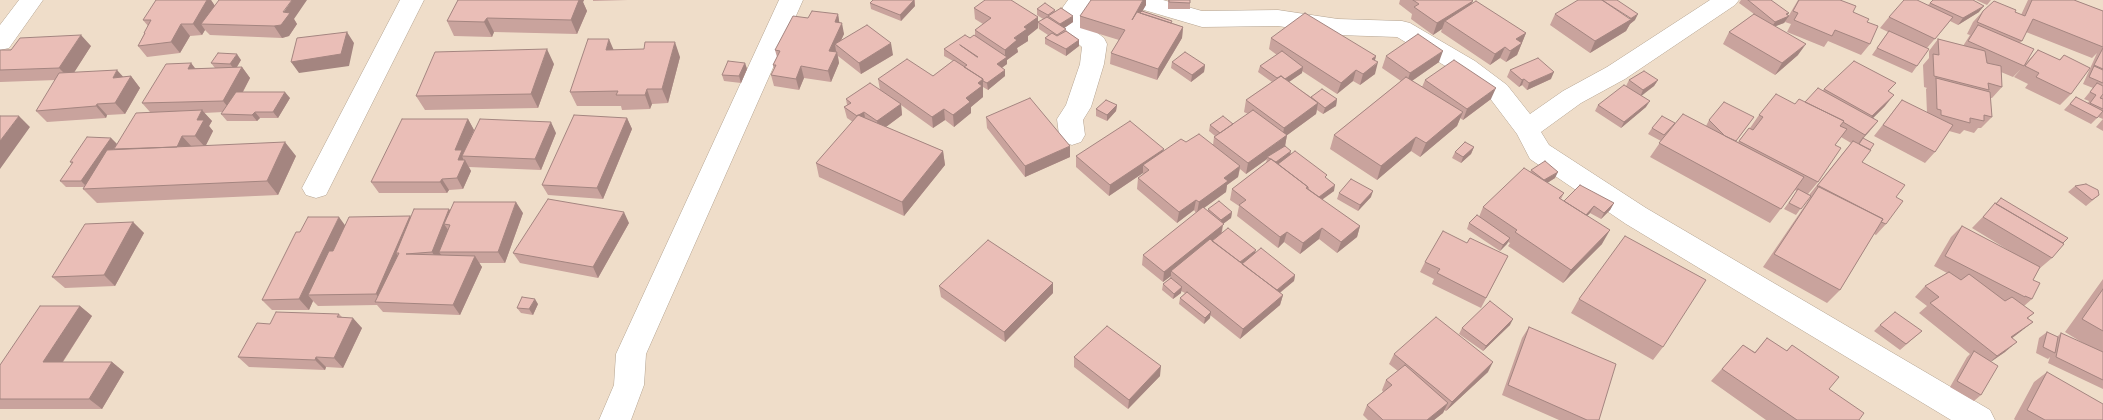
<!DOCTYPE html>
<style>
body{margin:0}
canvas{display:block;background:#efddc9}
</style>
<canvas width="2103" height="420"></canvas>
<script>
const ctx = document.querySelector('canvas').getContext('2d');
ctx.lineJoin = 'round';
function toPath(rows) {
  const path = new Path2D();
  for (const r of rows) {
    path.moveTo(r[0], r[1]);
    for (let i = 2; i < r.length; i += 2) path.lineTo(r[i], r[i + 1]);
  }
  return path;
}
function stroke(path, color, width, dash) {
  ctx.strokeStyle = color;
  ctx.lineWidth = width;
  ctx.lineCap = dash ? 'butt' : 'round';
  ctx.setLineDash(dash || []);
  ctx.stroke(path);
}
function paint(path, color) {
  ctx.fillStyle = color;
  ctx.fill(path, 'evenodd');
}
const minor = toPath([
 [19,0,43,0,9,48,0,50,0,25,19,0],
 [400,0,424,0,326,195,316,198,306,195,302,188,400,0],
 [779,0,803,0,646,354,644,385,631,420,599,420,614,385,616,354,779,0],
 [1068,0,1092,0,1087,8,1087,25,1104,38,1107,44,1104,64,1091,107,1083,120,1085,135,1081,142,1072,145,1063,142,1059,135,1057,119,1066,105,1080,64,1082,47,1067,34,1063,28,1063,7,1068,0],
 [1123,0,1163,0,1202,11,1278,10,1338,19,1402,21,1410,23,1475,61,1507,85,1530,114,1563,91,1607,67,1710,0,1739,0,1735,5,1625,79,1581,103,1541,132,1549,145,1646,208,1990,410,1995,420,1951,420,1626,224,1530,159,1517,134,1489,97,1457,73,1397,37,1338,35,1278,26,1202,27,1127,5,1123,0]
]);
const wall = toPath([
 [162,0,211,0,215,6,294,19,297,24,289,36,282,38,210,35,205,30,202,35,190,36,180,53,147,57,138,46,148,26,143,20],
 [458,0,584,0,583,2,587,11,577,34,494,32,492,37,454,36,447,21],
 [593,0,628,0,593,1],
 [873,0,915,0,915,6,901,21,871,9,870,3],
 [1168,0,1190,0,1190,9,1168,9],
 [1400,0,1472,0,1471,4,1526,33,1517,55,1506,62,1500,58,1490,65,1441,32,1442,29,1433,35,1411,19,1412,14,1399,4],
 [1741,0,1771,0,1789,16,1784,23,1775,26,1798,55,1775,75,1723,44,1729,32,1754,14,1739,3],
 [1798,0,1840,0,1853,12,1867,22,1870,44,1861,55,1828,41,1824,47,1787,32,1791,24,1785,22],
 [1933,0,1979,12,1958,25,1950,21,1927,48,1917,66,1912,73,1872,55,1888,32,1880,28,1889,17,1928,5],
 [1976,0,1991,0,1987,5],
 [2028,0,2074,0,2103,11,2103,119,2098,117,2091,124,2064,110,2076,97,2088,103,2089,101,2084,99,2093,88,2083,84,2097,53,2092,58,2026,32,2022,41,2020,43,2025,64,2038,50,2059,60,2064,55,2071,94,2060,105,2025,88,2028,84,2014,77,2021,69,2013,77,2001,72,2002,87,1992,98,1990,98,1992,117,1981,128,1978,128,1974,133,1964,130,1960,134,1949,131,1935,152,1925,163,1874,136,1902,100,1927,113,1926,89,1927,88,1924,87,1923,65,1929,58,1929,51,1938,39,1963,46,1970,35,1967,34,1973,22,1983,11,2015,12,2021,15],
 [1146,5,1142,11,1172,23,1183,27,1182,38,1157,80,1110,64,1111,53,1119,40,1080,28,1080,16],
 [974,8,1038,17,1038,28,1028,36,1028,41,1017,48,1018,52,1007,60,1007,64,1002,68,1005,76,988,90,983,87,983,97,971,107,971,113,954,127,945,120,933,128,901,105,902,115,886,127,943,151,945,165,904,216,819,177,816,163,853,122,847,118,844,107,847,105,846,99,880,90,878,79,933,76,953,61,944,56,944,49,975,36,975,30,983,24,975,19],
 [1037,9,1055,11,1073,22,1064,28,1066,31,1079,40,1079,46,1066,56,1045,44,1045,38,1048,35,1039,29,1038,22,1043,19,1037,15],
 [838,14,839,22,844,34,841,40,893,55,861,74,838,56,839,63,831,82,804,78,799,90,774,86,771,75,774,69,773,65,777,57,775,50,808,18],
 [1555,14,1635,20,1630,24,1626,31,1590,53,1550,25],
 [1271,38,1376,56,1375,60,1375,74,1360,85,1353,81,1337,94,1302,71,1302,73,1289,82,1311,97,1337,99,1336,106,1323,114,1317,110,1316,114,1287,135,1285,146,1290,155,1326,178,1334,191,1322,200,1360,226,1357,237,1337,253,1319,239,1300,254,1284,242,1278,248,1237,216,1239,206,1230,200,1232,189,1266,163,1267,159,1246,174,1240,169,1238,177,1227,185,1226,192,1204,208,1208,211,1208,209,1232,212,1231,218,1223,224,1222,233,1255,253,1295,275,1294,281,1280,293,1283,295,1280,305,1240,339,1210,315,1210,318,1204,324,1179,304,1180,298,1185,293,1181,291,1181,293,1173,299,1162,290,1163,284,1170,278,1171,276,1163,282,1142,265,1143,255,1196,213,1194,210,1177,223,1137,189,1138,178,1143,175,1143,173,1109,196,1076,167,1076,156,1163,151,1186,142,1213,145,1214,137,1215,136,1209,131,1210,125,1233,124,1248,114,1244,112,1246,100,1272,82,1258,72,1260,66,1277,55,1269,49],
 [91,46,74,72,123,77,131,76,140,88,125,114,107,115,106,118,47,122,36,111,56,80,0,82,0,50],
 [613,50,680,57,668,103,652,104,650,109,622,110,621,106,577,106,570,92],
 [1386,56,1439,62,1412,81,1422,87,1425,80,1491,99,1463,120,1460,118,1457,126,1420,157,1411,151,1377,180,1330,149,1334,135,1401,81,1382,68],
 [241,60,237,67,242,67,250,78,243,92,290,98,278,118,260,118,257,121,227,121,221,114,223,112,204,113,212,121,209,126,213,131,206,145,296,156,278,195,97,203,83,189,84,187,66,187,60,181,72,164,70,162,111,138,117,144,114,149,150,112,142,103,191,63,195,68,215,68,211,63],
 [1172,62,1205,65,1204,72,1191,82,1171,68],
 [745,63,747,69,741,83,724,81,722,75],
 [554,64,538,108,425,110,416,96],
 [1510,70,1551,79,1527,90,1522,85,1519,87,1507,77],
 [1629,80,1658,80,1654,86,1641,95,1646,107,1621,128,1595,111,1598,105,1626,86],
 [1896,83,1889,91,1885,106,1873,118,1878,121,1863,138,1862,162,1896,197,1886,224,1876,235,1874,234,1840,290,1827,303,1763,267,1810,198,1809,197,1796,215,1784,209,1797,191,1795,190,1770,223,1650,157,1661,141,1648,134,1652,128,1706,126,1709,120,1754,117,1736,141,1738,142,1749,128,1750,128,1759,115,1795,104,1805,102,1822,91,1824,89],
 [1841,137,1851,143,1809,195,1808,194,1818,182,1835,145],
 [1117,105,1116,111,1107,121,1096,116,1096,109],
 [986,117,1070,157,1025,177,987,128],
 [627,118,632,129,603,199,548,195,542,185],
 [468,119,474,130,556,133,541,170,469,167,471,171,463,189,449,190,447,193,379,193,371,182],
 [2103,119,2103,131,2096,127],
 [1474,147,1471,154,1461,163,1452,158,1455,152],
 [1531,170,1555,178,1547,183,1564,193,1561,199,1564,201,1614,203,1610,210,1601,219,1590,213,1587,216,1602,244,1563,283,1508,246,1510,243,1508,242,1500,251,1467,229,1469,223,1479,217,1483,207,1530,172],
 [2075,186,2099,195,2086,206,2068,192],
 [1339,193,1371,197,1358,211,1337,199],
 [2001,198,2063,243,2052,258,2039,269,2033,280,2032,299,2024,306,2034,313,2028,318,2033,322,2012,338,2005,352,1991,361,1981,395,1974,401,1950,387,1967,357,1970,354,1919,313,1927,306,1915,297,1925,286,1947,273,1934,266,1951,237,1962,226,2013,253,1972,228],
 [449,209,450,211,523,213,505,263,479,263,482,267,460,315,383,312,377,305,318,306,313,301,309,310,272,310,262,300,300,232,410,216,411,218],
 [133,222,144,233,115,286,65,288,52,277],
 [629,223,598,278,520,263,513,253],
 [1467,243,1508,256,1481,308,1432,284,1434,279,1420,272,1425,262],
 [2103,279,2103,389,2048,363,2050,357,2048,359,2036,353,2039,338,2047,332,2057,337,2061,333,2086,345,2065,332],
 [1053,283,1053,293,1005,342,941,297,939,286],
 [1579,299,1663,347,1653,360,1571,313],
 [538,304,533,315,521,313,517,308],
 [80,306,92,316,63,362,112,362,124,372,102,409,0,409,0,365],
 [339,314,342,317,362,328,343,368,326,367,325,370,249,367,238,357,270,324],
 [1510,325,1483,351,1459,334,1462,328],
 [1880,325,1922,331,1900,350,1874,331],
 [1529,327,1599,420,1559,420,1502,395,1522,338],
 [1767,338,1786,351,1792,345,1829,389,1859,420,1766,420,1711,381,1743,345,1755,352],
 [1394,354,1488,372,1446,411,1444,410,1443,413,1434,420,1368,420,1363,415,1367,405,1383,392,1382,390,1386,380,1398,371,1389,364],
 [1074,357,1160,376,1128,409,1074,367],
 [2047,372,2103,420,2015,420,2014,419,2034,382]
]);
const shadedWall = toPath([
 [207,0,211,0,217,9,201,24,205,30,202,35,193,24],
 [292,0,307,0,294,19,297,24,289,36,282,38,274,26],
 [574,0,584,0,583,2,587,11,577,34,571,20],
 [914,0,915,6,901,21,900,15],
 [1143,0,1146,0,1146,5,1139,17,1132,20],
 [1473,1,1468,12,1445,21,1442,29,1433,35,1437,23],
 [1984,6,1979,12,1958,25,1963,18],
 [1789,13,1786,17,1789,16,1784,23,1771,28,1775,22],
 [838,14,840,26,835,22],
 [1638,14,1635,20,1630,24,1626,31,1590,53,1595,41],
 [1073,16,1073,22,1060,31,1060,24],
 [1038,17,1038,28,1028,36,1028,41,1017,48,1018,52,1007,60,1007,64,997,71,997,64,1005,58,1005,50,1024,27],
 [487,18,494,32,492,37,484,22],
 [842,23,844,34,838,47,835,44,836,51,831,62,829,51],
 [181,24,190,36,180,53,171,42],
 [1183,27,1182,38,1157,80,1158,69],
 [347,32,354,43,349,66,299,73,291,62],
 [1526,33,1517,55,1506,62,1516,39],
 [81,35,91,46,70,79,59,68],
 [609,39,615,53,606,50],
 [1079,40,1079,46,1066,56,1066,49],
 [675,42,680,57,668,103,662,89],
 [891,43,893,55,861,74,859,63],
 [1806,44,1798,55,1775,75,1782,63],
 [1505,47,1500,58,1490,65,1495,54],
 [547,49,554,64,538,108,531,94],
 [1443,51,1439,62,1406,85,1410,73],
 [837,52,839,63,831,82,828,71],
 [237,54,241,60,235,70,230,64],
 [1376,56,1373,67,1378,62,1375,74,1360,85,1363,74,1372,59],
 [191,63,200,75,188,69],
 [745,63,747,69,741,83,739,76],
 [1205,65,1204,72,1191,82,1192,75],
 [801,66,804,78,799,90,796,79],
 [242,67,250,78,232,112,223,101],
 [1303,67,1302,73,1280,88,1281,81],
 [117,70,127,81,113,78],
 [1005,70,1005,76,988,90,987,83],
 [1356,70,1353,81,1337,94,1341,83],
 [1554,72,1551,79,1527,90,1529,83],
 [131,76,140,88,125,114,115,103],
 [983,79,983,97,971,107,971,113,954,127,953,115,978,83],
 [1524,79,1522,85,1519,87,1522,80],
 [1658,80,1654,86,1640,97,1643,90],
 [1496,88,1491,99,1463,120,1467,109],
 [647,89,652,104,650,109,645,95],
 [285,92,290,98,278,118,273,112],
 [1894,95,1885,106,1863,128,1872,116],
 [1337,99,1336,106,1323,114,1325,108],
 [1650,101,1646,107,1621,128,1624,122],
 [1318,103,1316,114,1286,136,1287,135,1285,146,1267,157,1267,159,1246,174,1248,163,1282,139,1284,128],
 [97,104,107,115,106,118,96,106],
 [901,104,902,115,879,132,877,121],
 [1117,105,1116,111,1107,121,1107,115],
 [944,109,945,120,933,128,932,117],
 [202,110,212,121,209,126,213,131,205,147,195,136,197,120],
 [255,112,260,118,257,121,252,115],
 [864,112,866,123,859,127,857,116],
 [1463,112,1457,126,1420,157,1426,143],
 [19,116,30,127,0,169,0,141],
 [627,118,632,129,603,199,597,188],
 [468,119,474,130,462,156,464,161,465,160,471,171,463,189,457,178,458,160,455,150],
 [1878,121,1869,132,1856,146,1865,135],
 [551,122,556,133,541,170,535,159],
 [182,136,192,147,176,148],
 [1416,137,1411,151,1377,180,1381,166],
 [111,138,117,144,87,187,81,181],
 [285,142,296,156,278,195,267,181],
 [1070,146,1070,157,1025,177,1025,166],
 [1474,147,1471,154,1461,163,1463,157],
 [1164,149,1162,160,1143,165,1143,173,1109,196,1110,185],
 [943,151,945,165,904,216,902,202],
 [1291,151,1290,157,1278,166,1275,163],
 [1240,166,1238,177,1227,185,1226,192,1197,213,1199,202,1224,178],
 [1558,172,1555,178,1541,187,1544,180],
 [442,179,449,190,447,193,440,182],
 [1335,185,1334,191,1317,203,1319,197],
 [1373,191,1371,197,1358,211,1360,205],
 [1196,200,1194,210,1177,223,1179,212],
 [516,202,523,213,505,263,498,252],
 [1614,203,1610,210,1601,219,1604,213],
 [1594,206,1590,213,1578,225,1582,219],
 [449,209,456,220,450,225,444,224,451,234,439,252,442,256,439,263,432,252],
 [624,212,629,223,598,278,593,267],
 [1232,212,1231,218,1223,224,1221,234,1171,271,1171,276,1163,282,1164,272,1220,226,1221,220],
 [410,216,417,227,399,253,396,253,403,262,382,302,376,294],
 [339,217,347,228,308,295,313,301,309,310,299,299],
 [133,222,144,233,115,286,104,275],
 [1360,226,1357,237,1337,253,1341,242],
 [1322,228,1319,239,1300,254,1303,243],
 [1610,230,1602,244,1563,283,1571,270],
 [1287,232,1284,242,1278,248,1280,237],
 [1510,238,1507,244,1500,251,1503,245],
 [1256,250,1254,256,1241,266,1238,264],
 [475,256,482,267,460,315,453,305],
 [1295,275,1294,281,1273,298,1275,292],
 [1053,283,1053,293,1005,342,1004,332],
 [1182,287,1181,293,1173,299,1174,294],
 [1283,295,1280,305,1240,339,1243,329],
 [535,299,538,304,533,315,529,309],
 [80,306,92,316,56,372,43,362],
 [1211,312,1210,318,1204,324,1205,318],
 [353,318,362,328,343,368,334,358],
 [1513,319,1510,325,1483,351,1486,346],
 [2033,322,2020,332,1999,348,2011,337],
 [2017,342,2005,352,1985,366,1997,356],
 [316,357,326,367,325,370,315,360],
 [112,362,124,372,102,409,89,399],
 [1493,362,1488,372,1446,411,1452,402],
 [1161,366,1160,376,1128,409,1129,400],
 [1448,403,1443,413,1434,420,1427,420]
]);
const building = toPath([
 [156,0,207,0,193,24,181,24,171,42,138,46,145,33,144,33,151,20,143,20,156,0],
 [219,0,292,0,283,12,290,13,281,25,274,26,201,24,219,0],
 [458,0,579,0,571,20,487,18,484,22,447,21,458,0],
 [873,0,914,0,900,15,870,3,873,0],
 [985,0,1011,0,1038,17,1024,27,1027,29,1014,38,1017,40,1005,50,975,30,991,18,974,8,985,0],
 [1091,0,1143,0,1132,20,1137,12,1183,27,1158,69,1111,53,1125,30,1080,16,1091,0],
 [1169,0,1190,0,1190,3,1169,2,1169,0],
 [1413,0,1472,0,1473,1,1437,23,1414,7,1419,4,1413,0],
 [1578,0,1602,0,1632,19,1595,41,1555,14,1578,0],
 [1602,0,1617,0,1638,14,1630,19,1602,0],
 [1748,0,1771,0,1789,13,1786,14,1789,16,1775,22,1748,0],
 [1799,0,1840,0,1856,6,1853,12,1869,19,1867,22,1878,26,1870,44,1835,30,1832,36,1794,20,1798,13,1793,11,1799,0],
 [1904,0,1917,0,1953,17,1935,39,1889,17,1904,0],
 [1933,0,1973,0,1984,6,1963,18,1930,3,1933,0],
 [2032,0,2074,0,2103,11,2103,47,2033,19,2022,41,1977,22,1983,11,1994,1,2016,10,2015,12,2025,16,2032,0],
 [1476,1,1526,33,1516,39,1522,43,1510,51,1505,47,1495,54,1445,21,1476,1],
 [1045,3,1055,10,1048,15,1037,9,1045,3],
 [1061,8,1073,16,1060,24,1048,16,1061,8],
 [812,11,838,14,835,22,842,23,829,51,837,52,828,71,801,66,796,79,771,75,776,65,773,65,780,51,775,50,793,16,808,18,812,11],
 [1142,11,1172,21,1171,23,1140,13,1142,11],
 [1305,13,1376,56,1372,59,1378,62,1363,74,1356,70,1341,83,1271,38,1305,13],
 [1754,14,1806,44,1782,63,1729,32,1754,14],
 [1047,17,1066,29,1057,35,1038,22,1047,17],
 [867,25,891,43,859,63,835,44,867,25],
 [1978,25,2034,49,2024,66,1968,41,1978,25],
 [1066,31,1079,40,1066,49,1045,38,1052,33,1057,36,1066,31],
 [1889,31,1929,49,1917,66,1877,48,1889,31],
 [347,32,341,54,291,62,297,38,347,32],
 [1418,34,1443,51,1410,73,1386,56,1418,34],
 [81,35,59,68,0,70,0,50,11,50,20,38,81,35],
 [965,35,970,38,974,35,1007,57,997,64,1005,70,987,83,983,81,983,79,964,67,967,65,944,49,965,35],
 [960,45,978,57,977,57,960,45],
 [588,39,609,39,606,50,644,49,645,42,675,42,662,89,647,89,645,95,616,95,618,91,570,92,588,39],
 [1938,39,1985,51,1987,63,2001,66,2002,87,1988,83,1989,90,1934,76,1933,54,1939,55,1938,39],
 [2103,48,2103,69,2094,65,2103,48],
 [547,49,531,94,416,96,435,52,547,49],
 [2038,50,2060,60,2064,55,2090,68,2071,94,2036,77,2039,73,2025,66,2038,50],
 [1282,51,1303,67,1285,79,1281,76,1277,78,1260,66,1282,51],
 [1185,52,1205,65,1192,75,1172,62,1185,52],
 [218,53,237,54,230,64,211,63,218,53],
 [1538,58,1554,72,1529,83,1524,79,1522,80,1510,70,1538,58],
 [907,59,933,76,954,60,983,79,978,83,982,86,966,98,970,102,953,115,944,109,932,117,878,79,907,59],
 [1454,60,1496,88,1467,109,1425,80,1454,60],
 [728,61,745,63,739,76,722,75,728,61],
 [1854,61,1896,83,1888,91,1894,95,1872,116,1824,89,1854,61],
 [191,63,188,69,242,67,223,101,142,103,166,64,191,63],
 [2094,66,2103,70,2103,83,2089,77,2094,66],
 [117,70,113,78,131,76,115,103,97,104,96,106,36,111,59,73,117,70],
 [1644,71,1658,80,1643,90,1629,80,1644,71],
 [1281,76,1318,103,1284,128,1246,100,1281,76],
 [1406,77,1463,112,1426,143,1416,137,1381,166,1334,135,1406,77],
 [1936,78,1990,92,1992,117,1984,115,1984,121,1970,118,1970,123,1941,115,1941,110,1937,109,1936,78],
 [870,83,901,104,877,121,864,112,857,116,844,107,851,103,846,99,870,83],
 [2097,83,2103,86,2103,94,2100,98,2103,99,2103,109,2090,103,2096,95,2090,92,2097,83],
 [1624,85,1650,101,1624,122,1598,105,1624,85],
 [1818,88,1878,121,1865,135,1843,122,1844,121,1805,102,1818,88],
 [1322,89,1337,99,1325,108,1311,97,1322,89],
 [236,92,285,92,273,112,255,112,252,115,221,114,236,92],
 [1776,94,1795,104,1799,99,1844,121,1840,126,1847,129,1835,145,1841,148,1818,182,1739,141,1749,128,1753,130,1763,117,1759,115,1776,94],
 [2076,97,2103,111,2097,118,2070,104,2076,97],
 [1030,98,1070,146,1025,166,986,117,1030,98],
 [1106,100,1117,105,1107,115,1096,109,1106,100],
 [1902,100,1953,125,1935,152,1883,125,1902,100],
 [1724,102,1754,117,1736,141,1725,136,1709,120,1724,102],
 [202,110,197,120,204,120,195,136,182,136,177,147,114,149,136,113,202,110],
 [1253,110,1287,135,1248,163,1214,137,1253,110],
 [1683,114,1804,177,1781,209,1659,143,1683,114],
 [574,115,627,118,597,188,542,185,574,115],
 [858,115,943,151,902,202,816,163,858,115],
 [0,116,19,116,0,141,0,116],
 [1223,116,1233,124,1220,133,1210,125,1223,116],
 [1662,116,1675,123,1664,135,1652,128,1662,116],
 [402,119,468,119,455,150,462,150,458,160,465,160,457,178,442,179,440,182,371,182,402,119],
 [480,119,551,122,535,159,462,156,480,119],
 [1130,121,1164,149,1110,185,1076,156,1130,121],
 [1199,134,1240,166,1224,178,1228,181,1199,202,1196,200,1179,212,1138,178,1149,170,1143,165,1181,139,1186,142,1199,134],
 [87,137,111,138,81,181,60,181,73,162,70,162,87,137],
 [1863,138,1874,144,1870,150,1859,144,1863,138],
 [1853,141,1871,150,1862,162,1905,185,1896,197,1903,201,1886,224,1881,222,1883,219,1817,186,1853,141],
 [285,142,267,181,83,189,107,150,285,142],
 [1465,142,1474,147,1463,157,1455,152,1465,142],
 [1285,146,1291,151,1276,162,1267,157,1285,146],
 [1295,151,1327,175,1325,177,1335,185,1319,197,1308,189,1308,187,1278,164,1295,151],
 [1271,159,1308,187,1306,188,1360,226,1341,242,1322,228,1303,243,1287,232,1280,237,1239,205,1246,200,1232,189,1271,159],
 [1545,161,1558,172,1544,180,1531,170,1545,161],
 [1524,168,1564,193,1559,198,1610,230,1571,270,1515,232,1517,230,1483,207,1524,168],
 [1351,179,1373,191,1360,205,1339,193,1351,179],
 [2086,184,2098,190,2099,195,2092,200,2075,186,2086,184],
 [1580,185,1614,203,1604,213,1594,206,1586,215,1564,201,1580,185],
 [1819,186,1883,219,1840,290,1774,254,1819,186],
 [1798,189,1811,196,1801,209,1789,203,1798,189],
 [2001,198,2068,238,2063,243,1996,204,2001,198],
 [548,199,624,212,593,267,513,253,548,199],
 [1219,201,1232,212,1221,220,1208,209,1219,201],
 [454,202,516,202,498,252,439,252,450,225,444,224,454,202],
 [1995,203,2064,244,2052,258,1983,217,1995,203],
 [1203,207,1224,224,1164,272,1143,255,1203,207],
 [414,209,449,209,432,252,406,254,475,256,453,305,375,302,399,253,396,253,414,209],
 [1477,215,1510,238,1503,245,1469,223,1477,215],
 [410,216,376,294,308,295,329,251,333,251,349,217,410,216],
 [308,217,339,217,299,299,262,300,296,232,300,232,308,217],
 [133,222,104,275,52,277,85,224,133,222],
 [1962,226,2040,267,2033,280,2040,283,2032,299,2025,296,2025,297,1945,256,1962,226],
 [1228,228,1256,250,1240,262,1212,241,1228,228],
 [1443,231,1467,243,1470,238,1508,256,1486,298,1437,273,1440,269,1425,262,1443,231],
 [1625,236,1706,280,1663,347,1579,299,1625,236],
 [1210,239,1283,295,1243,329,1171,271,1210,239],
 [988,240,1053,283,1004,332,939,286,988,240],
 [1261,248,1295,275,1277,290,1242,264,1261,248],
 [1949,272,1961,280,1969,274,2005,301,2012,297,2034,313,2027,318,2033,322,2011,337,2017,342,1997,356,1930,303,1939,297,1925,286,1949,272],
 [1171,278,1182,287,1174,294,1163,284,1171,278],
 [2103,289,2103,331,2082,319,2103,289],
 [1187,292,1211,312,1205,318,1180,298,1187,292],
 [522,297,535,299,529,309,517,308,522,297],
 [1490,301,1513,319,1486,346,1462,328,1490,301],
 [40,306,80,306,43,362,112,362,89,399,0,399,0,365,40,306],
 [276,312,339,314,337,317,353,318,334,358,316,357,315,360,238,357,257,323,270,324,276,312],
 [1895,312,1922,331,1906,344,1880,325,1895,312],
 [1436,317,1493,362,1452,402,1394,354,1436,317],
 [1107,326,1161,366,1129,400,1074,357,1107,326],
 [1529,327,1616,364,1599,420,1587,420,1508,385,1529,327],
 [2047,332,2058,337,2055,353,2043,347,2047,332],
 [2061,333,2103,352,2103,380,2056,357,2061,333],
 [1767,338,1787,351,1792,345,1839,377,1829,389,1864,413,1859,420,1797,420,1722,369,1743,345,1755,353,1767,338],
 [1974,351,1998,366,1981,395,1957,381,1974,351],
 [1405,365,1448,403,1427,420,1383,420,1367,405,1392,385,1386,380,1405,365],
 [2047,372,2103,404,2103,420,2045,420,2027,410,2047,372]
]);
stroke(minor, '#b4a390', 1);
paint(minor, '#fff');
paint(wall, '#c9a39d');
paint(shadedWall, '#a48580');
paint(building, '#eabeb7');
stroke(building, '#a48580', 1);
</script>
